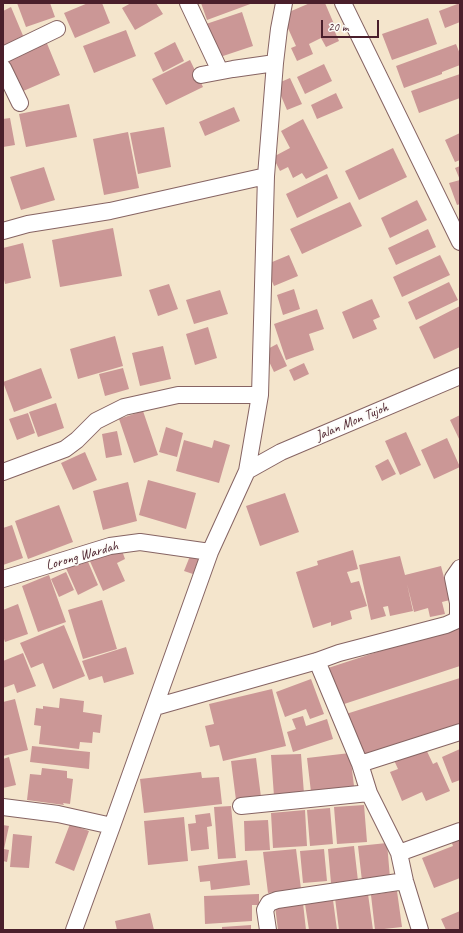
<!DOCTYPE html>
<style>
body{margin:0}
#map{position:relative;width:463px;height:933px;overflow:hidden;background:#f4e5cc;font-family:Caveat,sans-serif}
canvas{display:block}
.frame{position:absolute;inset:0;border:4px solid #4a1f2b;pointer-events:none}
.scale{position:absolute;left:321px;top:20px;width:58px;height:18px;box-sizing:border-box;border:2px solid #4a1f2b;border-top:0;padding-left:5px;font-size:12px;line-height:14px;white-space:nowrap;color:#4a1f2b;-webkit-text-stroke:3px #fdfcf7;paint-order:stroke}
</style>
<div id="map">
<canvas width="463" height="933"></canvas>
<div class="frame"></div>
<div class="scale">20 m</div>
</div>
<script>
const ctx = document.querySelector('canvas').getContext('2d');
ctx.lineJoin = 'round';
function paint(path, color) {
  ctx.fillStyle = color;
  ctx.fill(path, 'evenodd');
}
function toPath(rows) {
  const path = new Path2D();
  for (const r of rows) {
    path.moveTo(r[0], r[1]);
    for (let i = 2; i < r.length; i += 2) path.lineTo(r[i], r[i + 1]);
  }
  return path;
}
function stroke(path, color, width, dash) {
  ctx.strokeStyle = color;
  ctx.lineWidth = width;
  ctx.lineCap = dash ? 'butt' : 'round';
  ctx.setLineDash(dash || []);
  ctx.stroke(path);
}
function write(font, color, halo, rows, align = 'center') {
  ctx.font = font + ' Caveat,sans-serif';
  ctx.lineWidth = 3;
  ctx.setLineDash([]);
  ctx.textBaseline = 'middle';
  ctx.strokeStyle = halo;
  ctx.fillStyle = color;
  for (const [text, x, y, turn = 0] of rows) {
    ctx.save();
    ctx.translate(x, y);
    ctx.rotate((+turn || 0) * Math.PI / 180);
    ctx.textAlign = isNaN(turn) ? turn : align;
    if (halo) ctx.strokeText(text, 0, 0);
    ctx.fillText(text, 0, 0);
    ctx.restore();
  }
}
const building = toPath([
 [17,3,50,3,55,17,26,27],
 [88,3,102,3,110,23,75,38,64,13],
 [131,3,156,3,163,14,135,30,122,8],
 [201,3,253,3,207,20],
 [310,3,325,3,337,31,335,32,339,41,326,47,321,38,309,44,313,54,297,61,291,48,296,46,282,15],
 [460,3,460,22,445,28,439,11],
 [11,7,24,38,3,47,3,11],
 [242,12,253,46,217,58,206,24],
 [428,18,437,44,392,60,382,34],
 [126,30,136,56,94,73,83,46],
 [46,41,60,75,21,92,6,57],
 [175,42,184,61,163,72,154,53],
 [456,44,460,54,460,65,442,72,442,74,404,88,396,66],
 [190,60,203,87,166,105,152,79],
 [324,64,332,81,305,94,297,77],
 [460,74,460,98,419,113,411,91],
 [290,78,302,104,287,110,276,84],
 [336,93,343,108,317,119,311,105],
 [69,104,77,137,26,147,19,114],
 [234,107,240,121,205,136,199,122],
 [10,118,15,145,3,147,3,119],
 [303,119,328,168,306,179,302,173,293,178,288,167,280,171,273,157,290,148,281,131],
 [164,127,171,167,138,174,130,133],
 [128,132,139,188,104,195,93,139],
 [460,133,460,160,455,162,445,140],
 [393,148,407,177,359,200,345,171],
 [460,166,460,204,457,205,449,183,460,180,455,168],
 [44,167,55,200,21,210,10,177],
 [327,174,338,198,297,218,286,194],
 [417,200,427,220,390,238,381,218],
 [350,202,362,226,302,254,290,229],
 [113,228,122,276,60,287,52,240],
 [428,229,436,247,396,265,388,248],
 [23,243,31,278,5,284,3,275,3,248],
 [289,255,298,276,274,286,265,265],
 [440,255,450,275,402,297,393,277],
 [449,282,458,300,416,320,408,302],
 [169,284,178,309,158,316,149,290],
 [294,289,300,309,283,315,277,295],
 [220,290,228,314,194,324,186,300],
 [372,299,380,317,373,320,377,329,353,339,342,312],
 [460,306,460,347,434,359,419,327],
 [317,309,324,329,309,334,314,350,286,360,274,324],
 [208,327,217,358,195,365,186,334],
 [115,336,123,366,78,379,70,349],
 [277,344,287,366,274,372,264,351],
 [163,346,171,379,140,386,132,353],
 [304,363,309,374,294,381,289,370],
 [41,368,52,398,14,412,3,382],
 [123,368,129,389,105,396,99,374],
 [56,403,64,428,38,437,29,412],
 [143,411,158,455,134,463,119,419],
 [28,413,35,433,17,440,9,419],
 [460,415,460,441,450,420],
 [166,427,183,433,177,457,159,452],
 [117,431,122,455,106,458,102,434],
 [406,432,421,465,400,475,385,441],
 [447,438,460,467,434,479,421,450],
 [184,440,212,448,214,440,230,445,219,483,176,471],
 [85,452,97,480,73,490,61,463],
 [388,459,396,474,382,481,375,466],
 [148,480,196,493,186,529,139,515],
 [128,482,137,521,103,530,93,491],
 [285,493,299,532,260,546,246,506],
 [59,505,73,542,28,559,15,521],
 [12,525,23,558,3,565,3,528],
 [120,545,125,559,117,563,125,581,103,591,89,559],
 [353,550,358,569,347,572,351,583,359,581,367,606,350,611,352,619,331,626,331,622,313,628,296,572,318,565,317,561],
 [192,551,200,555,193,574,184,571],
 [400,556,405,575,441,566,450,600,442,602,445,614,430,617,428,608,414,612,407,584,413,611,390,616,388,606,383,607,386,616,371,620,359,565],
 [86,557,98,585,78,595,65,566],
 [66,572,74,590,59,597,51,579],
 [49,575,66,622,38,632,22,586],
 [102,600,117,649,83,659,68,610],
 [18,604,28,634,5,642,3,636,3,610],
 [64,625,85,676,53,689,43,663,31,668,20,643],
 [460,625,460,666,338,706,325,669],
 [126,647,134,674,104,683,102,676,89,680,82,661],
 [23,653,36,686,17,693,14,684,3,688,3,661],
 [460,678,460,725,360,756,346,714],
 [311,679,324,714,310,719,306,709,285,717,276,692],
 [272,689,286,746,223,761,219,745,210,747,205,726,214,724,209,704],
 [60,698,84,701,83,712,102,715,100,733,93,732,92,743,80,742,79,749,39,744,41,726,34,725,36,708,43,709,43,706,59,708],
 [15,699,28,750,3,756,3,702],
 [303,716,306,726,327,719,333,739,293,752,287,732,296,729,292,719],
 [424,745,433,764,437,762,450,791,426,801,422,792,402,801,390,772,398,769,393,758],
 [32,746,90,752,89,769,30,762],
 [460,749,460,780,452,783,442,757],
 [350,753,354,786,311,792,307,758],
 [301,754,304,794,274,796,271,755],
 [9,757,16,785,3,788,3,759],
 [256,758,261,797,236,800,231,761],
 [42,768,67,771,67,778,73,779,70,804,63,803,64,805,27,800,30,774,41,775],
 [201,772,202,778,219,777,222,804,144,813,140,779],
 [364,805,367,842,337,844,334,807],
 [231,806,236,858,218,859,214,807],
 [330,808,333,844,310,846,307,810],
 [305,810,307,846,273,848,271,813],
 [210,813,212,826,207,827,209,849,191,851,188,824,196,823,195,815],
 [184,817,188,861,148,865,144,821],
 [268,820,270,850,245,851,244,821],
 [70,824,89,831,74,871,55,863],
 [3,825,9,826,4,849,9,850,7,862,3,861],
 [13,834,32,836,29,868,10,867],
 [460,834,460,878,434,888,422,858,453,846,450,838],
 [387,843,390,878,362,881,358,846],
 [354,846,358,881,331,883,328,849],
 [296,849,301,889,268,893,263,852],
 [324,849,327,881,303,883,300,851],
 [247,860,250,885,211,890,210,881,200,882,198,866],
 [397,891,402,927,375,930,371,895],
 [259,894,259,905,252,905,252,921,205,924,204,896],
 [368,894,373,930,339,930,335,898],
 [333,900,337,930,309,930,305,904],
 [303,903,306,930,278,930,275,906],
 [460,911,460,930,446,930,441,919],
 [150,913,154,930,117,930,115,921],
 [251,925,251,930,222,930,222,927]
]);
const street = toPath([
 [188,3,220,71],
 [343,3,460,242],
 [3,55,57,29],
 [3,68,20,103],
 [201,75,233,69,275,63],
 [3,231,28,224,110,211,266,176],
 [247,471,281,452,460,376],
 [3,472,65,449,77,440,96,421,124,407,178,395,260,395],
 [3,579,110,546,140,542,210,552],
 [317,661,360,764,369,793,399,853,405,881,420,930],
 [155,707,317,661,339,653,446,625,455,621,458,616,458,603,453,578,460,568],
 [360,764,460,732],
 [241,806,369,793],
 [3,807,58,814,112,826],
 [399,853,460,831],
 [74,930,112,826,210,552,247,471,260,395,266,176,275,63,279,29,284,3],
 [268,930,265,910,269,903,277,900,405,881]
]);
const streetNames = [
 ["Jalan Mon Tujoh",352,422,-23],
 ["Lorong Wardah",82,556,-16]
];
paint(building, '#cb9796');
stroke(street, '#866463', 18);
stroke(street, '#fff', 16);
write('14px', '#4a1f2b', '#fdfcf7', streetNames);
</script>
